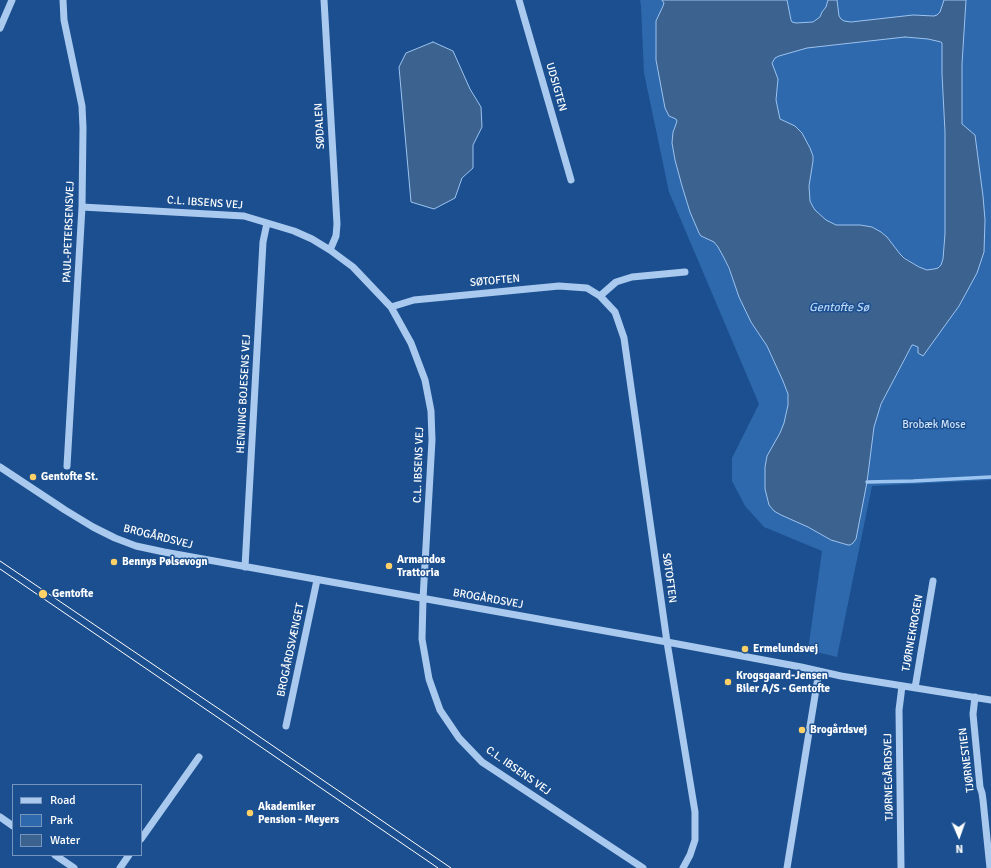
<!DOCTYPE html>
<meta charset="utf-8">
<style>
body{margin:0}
#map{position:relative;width:991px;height:868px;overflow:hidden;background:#1b4f8f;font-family:Signika,sans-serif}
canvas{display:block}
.legend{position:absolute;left:12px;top:784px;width:130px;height:72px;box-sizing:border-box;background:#1b4f8f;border:1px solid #7695bc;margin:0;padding:5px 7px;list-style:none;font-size:12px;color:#fff}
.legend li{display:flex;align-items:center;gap:8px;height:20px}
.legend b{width:20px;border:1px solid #7695bc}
.north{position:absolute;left:939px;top:816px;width:40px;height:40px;-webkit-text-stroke:3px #1b4f8f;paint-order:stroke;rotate:178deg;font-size:11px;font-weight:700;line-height:16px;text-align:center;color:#fff}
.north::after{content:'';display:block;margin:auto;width:14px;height:18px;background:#fff;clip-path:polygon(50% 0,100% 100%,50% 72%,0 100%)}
</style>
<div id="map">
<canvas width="991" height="868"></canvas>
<ul class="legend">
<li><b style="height:5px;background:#a9c9ee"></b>Road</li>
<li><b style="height:11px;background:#2e69ad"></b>Park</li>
<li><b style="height:11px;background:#3c6290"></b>Water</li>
</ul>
<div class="north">N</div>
</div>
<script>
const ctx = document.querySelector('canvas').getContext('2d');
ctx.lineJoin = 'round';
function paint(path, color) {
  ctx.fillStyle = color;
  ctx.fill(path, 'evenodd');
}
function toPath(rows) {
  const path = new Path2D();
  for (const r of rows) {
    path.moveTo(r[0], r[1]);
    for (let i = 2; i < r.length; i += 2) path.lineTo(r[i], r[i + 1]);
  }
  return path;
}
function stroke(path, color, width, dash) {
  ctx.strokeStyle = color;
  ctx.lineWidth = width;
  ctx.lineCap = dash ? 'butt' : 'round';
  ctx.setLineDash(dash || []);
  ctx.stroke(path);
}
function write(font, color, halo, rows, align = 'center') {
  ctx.font = font + ' Signika,sans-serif';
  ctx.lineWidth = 3;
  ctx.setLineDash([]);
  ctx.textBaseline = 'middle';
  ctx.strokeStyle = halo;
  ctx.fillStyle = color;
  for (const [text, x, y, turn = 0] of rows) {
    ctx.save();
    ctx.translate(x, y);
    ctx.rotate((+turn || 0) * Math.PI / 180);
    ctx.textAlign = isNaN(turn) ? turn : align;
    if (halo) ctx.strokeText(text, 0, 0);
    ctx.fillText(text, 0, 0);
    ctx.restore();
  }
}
const green = toPath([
 [640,0,662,0,664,3,656,21,669,116,676,119,677,121,675,127,673,132,672,143,675,160,682,186,690,212,701,236,714,242,718,247,723,256,751,322,767,346,783,381,788,394,788,405,784,423,780,433,767,456,765,467,765,489,808,527,831,540,867,482,874,427,881,404,912,345,913,345,918,347,918,353,983,196,975,135,962,124,962,64,966,0,991,0,991,480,872,486,837,657,808,650,822,551,764,527,745,506,732,481,732,458,759,404,669,192,644,73,641,6],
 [787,0,828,0,826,7,822,12,820,17,813,22,796,23,792,22,791,19],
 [837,0,944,0,940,12,937,15,934,16,913,15,851,22,844,21,841,19,839,16],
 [905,37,928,39,941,42,942,43,942,74,945,132,945,234,943,259,941,265,938,268,934,269,927,270,919,267,900,254,894,246,860,225,836,225,826,220,815,210,813,207,810,201,809,186,813,161,813,156,807,142,802,133,795,126,780,119,776,100,778,79,772,63,775,58,779,56,807,48]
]);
const water = toPath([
 [662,0,787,0,791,20,792,22,796,23,813,22,820,17,822,12,826,7,828,0,837,0,839,16,841,19,844,21,851,22,913,15,934,16,937,15,940,12,944,0,966,0,962,64,962,124,975,135,983,196,985,220,984,252,977,273,959,306,923,356,918,353,918,347,913,345,912,345,881,404,874,427,867,482,856,539,853,543,850,545,848,545,831,540,808,527,781,515,774,511,769,505,765,489,765,467,767,456,780,433,784,423,788,405,788,394,783,381,767,346,751,322,739,297,729,268,723,256,718,247,714,242,701,236,699,233,690,212,682,186,675,160,672,143,673,132,675,127,677,121,676,119,669,116,665,108,656,60,656,21,663,6,664,3,662,0],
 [905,37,928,39,941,42,942,43,942,74,945,132,945,234,943,259,941,265,938,268,934,269,927,270,919,267,904,258,900,254,887,237,881,232,872,227,860,225,836,225,826,220,815,210,813,207,810,201,809,186,813,161,813,156,810,148,802,133,795,126,780,119,776,100,778,79,772,63,775,58,779,56,807,48,905,37],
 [433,42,453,51,470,89,481,107,482,127,473,145,473,168,462,178,455,198,434,209,411,202,399,67,406,53,433,42]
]);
const stream = toPath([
 [867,482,913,481,991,477]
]);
const minor = toPath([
 [63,0,64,20,82,106,83,128,82,207,67,466],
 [324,0,337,224,336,236,330,250],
 [519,0,571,180],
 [0,28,12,0],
 [82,207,244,216,294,231,312,239,330,250,353,267,391,307,411,343,425,380,431,411,432,440,423,599,422,639,429,679,440,710,459,738,482,762,643,868],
 [600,296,616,282,632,277,685,272],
 [391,307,414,300,559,286,587,288,600,296,615,312,624,338,667,642,695,812,695,840,690,855,683,868],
 [0,467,65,510,93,527,115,538,136,546,164,552,667,642,801,667,841,676,991,700],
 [245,567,263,242,267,223],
 [915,688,933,581],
 [975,697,973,714,980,787,982,793,983,800,990,868],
 [286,726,317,580],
 [0,817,13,826],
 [141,839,199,757],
 [55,855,74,868],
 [120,868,129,855],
 [787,868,819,671],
 [901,868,899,710,902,686]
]);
const tram = toPath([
 [0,561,225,713,451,868],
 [0,569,220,719,438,868]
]);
const markers = [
 [33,477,4,"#ffd166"],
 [114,562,4,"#ffd166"],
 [389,566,4,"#ffd166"],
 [43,594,5,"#ffd166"],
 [745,649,4,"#ffd166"],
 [728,682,4,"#ffd166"],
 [802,730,4,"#ffd166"],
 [250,813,4,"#ffd166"]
];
const streetNames = [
 ["UDSIGTEN",556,87,74],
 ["SØDALEN",320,126,-93],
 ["C.L. IBSENS VEJ",205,203,4],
 ["PAUL-PETERSENSVEJ",69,232,-88],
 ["SØTOFTEN",495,281,-5],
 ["HENNING BOJESENS VEJ",244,394,-87],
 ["C.L. IBSENS VEJ",419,465,-88],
 ["BROGÅRDSVEJ",158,537,14],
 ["SØTOFTEN",669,578,82],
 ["BROGÅRDSVEJ",488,599,10],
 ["TJØRNEKROGEN",913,633,-80],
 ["BROGÅRDSVÆNGET",291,650,-78],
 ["TJØRNESTIEN",967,760,-97],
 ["C.L. IBSENS VEJ",518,771,35],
 ["TJØRNEGÅRDSVEJ",889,777,-91]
];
const parkNames = [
 ["Brobæk Mose",934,425]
];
const poiNames = [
 ["Gentofte St.",41,477],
 ["Armandos",397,560],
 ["Trattoria",397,573],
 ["Bennys Pølsevogn",122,562],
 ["Gentofte",52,594],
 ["Ermelundsvej",753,649],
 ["Krogsgaard-Jensen",736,676],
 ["Biler A/S - Gentofte",736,689],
 ["Brogårdsvej",810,730],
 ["Akademiker",258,807],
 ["Pension - Meyers",258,820]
];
const waterNames = [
 ["Gentofte Sø",839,308]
];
paint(green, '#2e69ad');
paint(water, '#3c6290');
stroke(water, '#9cc4f0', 1);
stroke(stream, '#9cc4f0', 3.5);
stroke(minor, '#a9c9ee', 7);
stroke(tram, '#fff', 1);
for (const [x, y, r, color] of markers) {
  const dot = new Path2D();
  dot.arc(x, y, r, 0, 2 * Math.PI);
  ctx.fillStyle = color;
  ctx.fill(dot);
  stroke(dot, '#1b4f8f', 1.5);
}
write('11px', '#fff', '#1b4f8f', streetNames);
write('11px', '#cfe3fa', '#1b4f8f', parkNames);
write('bold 11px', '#fff', '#1b4f8f', poiNames, 'left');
write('italic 12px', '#b5d3f5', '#1b4f8f', waterNames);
</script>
